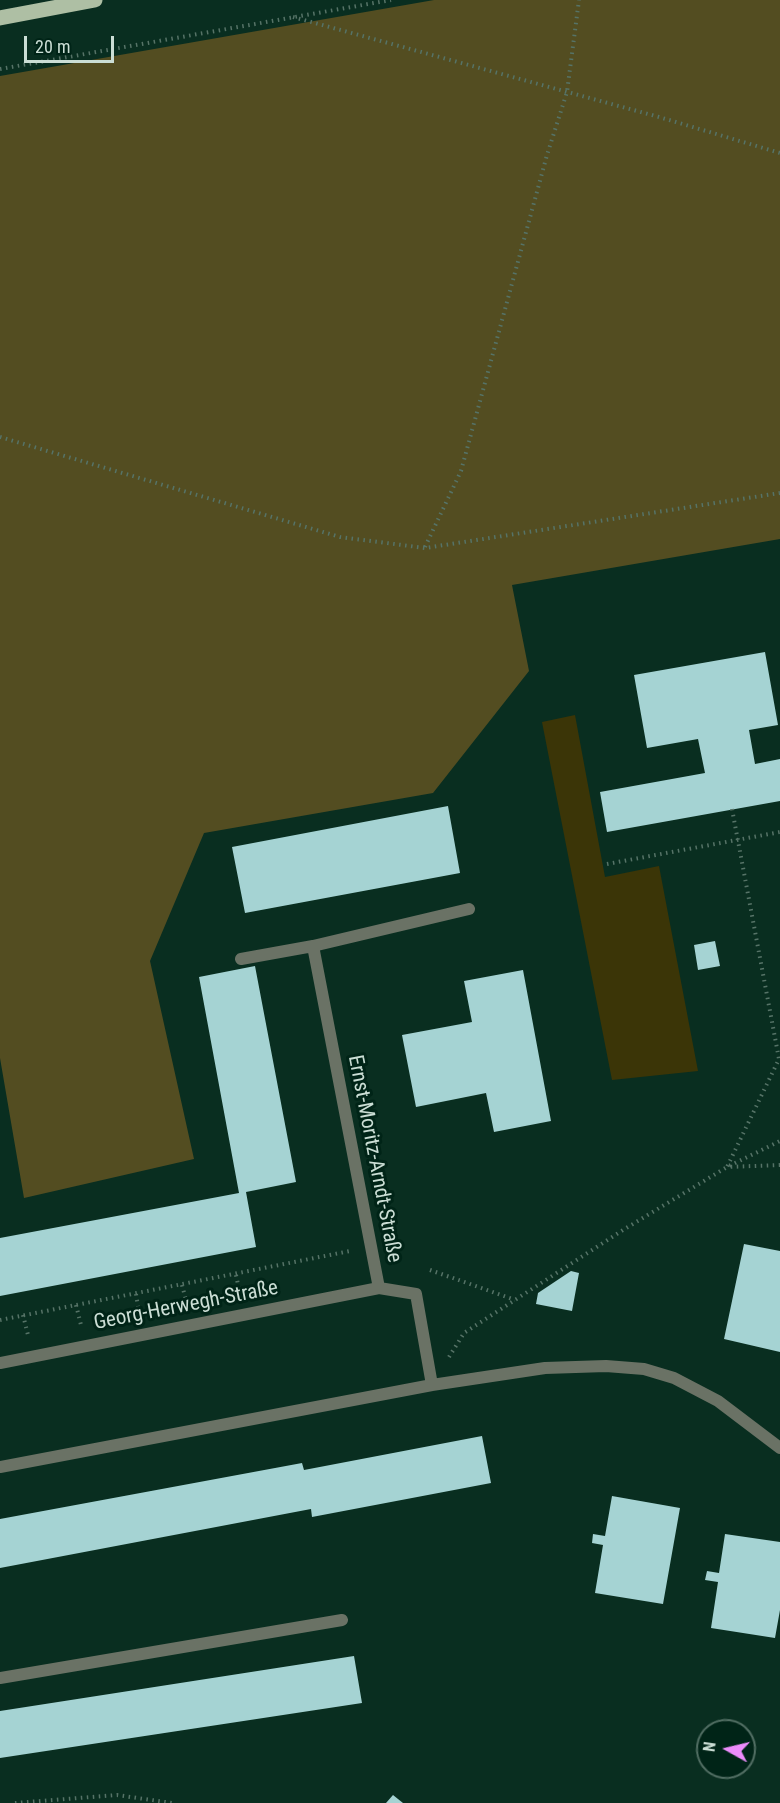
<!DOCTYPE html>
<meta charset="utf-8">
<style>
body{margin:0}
#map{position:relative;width:780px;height:1803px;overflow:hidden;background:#092e20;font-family:"Roboto Condensed",sans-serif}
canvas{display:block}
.north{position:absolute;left:696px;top:1719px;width:60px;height:60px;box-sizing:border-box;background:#002417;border:2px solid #516e63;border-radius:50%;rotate:278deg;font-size:16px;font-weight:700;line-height:24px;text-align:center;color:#cbded5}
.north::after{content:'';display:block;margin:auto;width:21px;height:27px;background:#ec8cfb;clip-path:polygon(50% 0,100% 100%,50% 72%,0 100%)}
.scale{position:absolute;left:24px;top:36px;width:90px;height:27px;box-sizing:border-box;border:3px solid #cbded5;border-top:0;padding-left:8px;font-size:18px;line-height:21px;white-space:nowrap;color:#cbded5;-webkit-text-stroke:4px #002417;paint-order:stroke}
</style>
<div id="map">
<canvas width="780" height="1803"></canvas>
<div class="north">N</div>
<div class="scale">20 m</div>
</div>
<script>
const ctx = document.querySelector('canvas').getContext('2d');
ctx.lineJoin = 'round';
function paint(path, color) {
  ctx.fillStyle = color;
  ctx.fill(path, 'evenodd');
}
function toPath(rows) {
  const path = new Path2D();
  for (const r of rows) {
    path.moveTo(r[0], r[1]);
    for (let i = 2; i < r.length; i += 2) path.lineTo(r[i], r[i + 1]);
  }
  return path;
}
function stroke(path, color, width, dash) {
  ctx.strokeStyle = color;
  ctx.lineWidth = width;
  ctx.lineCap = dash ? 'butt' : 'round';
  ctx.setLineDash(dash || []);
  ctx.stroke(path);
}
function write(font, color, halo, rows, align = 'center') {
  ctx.font = font + ' "Roboto Condensed",sans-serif';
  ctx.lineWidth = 6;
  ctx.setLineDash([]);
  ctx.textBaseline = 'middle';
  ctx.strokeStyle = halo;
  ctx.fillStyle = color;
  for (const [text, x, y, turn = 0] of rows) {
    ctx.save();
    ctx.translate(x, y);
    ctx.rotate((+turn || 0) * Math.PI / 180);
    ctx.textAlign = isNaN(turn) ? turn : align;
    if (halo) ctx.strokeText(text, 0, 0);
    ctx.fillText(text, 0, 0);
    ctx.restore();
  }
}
const green = toPath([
 [575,715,605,877,659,866,698,1071,612,1080,542,722]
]);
const forest = toPath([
 [434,0,780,0,780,539,512,585,529,671,433,793,204,833,150,961,194,1159,24,1198,0,1058,0,76]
]);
const building = toPath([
 [765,652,778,725,749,730,755,764,780,759,780,801,607,832,600,792,705,773,698,739,647,748,634,675],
 [448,806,460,873,245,913,232,847],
 [715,941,720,966,698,970,694,945],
 [255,966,296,1182,246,1192,256,1247,0,1296,0,1238,239,1193,199,977],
 [523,970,551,1121,494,1132,486,1093,416,1107,402,1035,472,1022,464,981],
 [744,1244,780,1251,780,1352,724,1339],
 [571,1271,579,1273,572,1311,536,1304,538,1293],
 [482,1436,491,1483,312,1517,311,1509,0,1568,0,1519,302,1463,304,1470],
 [612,1496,680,1508,663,1604,595,1593,603,1545,592,1543,593,1534,605,1536],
 [725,1534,780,1542,780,1610,775,1638,711,1628,718,1582,705,1580,707,1571,719,1573],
 [354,1656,362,1703,0,1758,0,1711],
 [393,1795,403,1803,386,1803]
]);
const path = toPath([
 [293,17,659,117,780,153],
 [0,69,391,0],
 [0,437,340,537,425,548,780,493],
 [425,547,461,471,547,155,567,92,579,0],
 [732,809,779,1059,727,1167,780,1165],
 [607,864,780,832],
 [430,1270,515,1300],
 [236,1275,240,1294],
 [182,1285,187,1304],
 [136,1294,139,1313],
 [76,1305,81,1325],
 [23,1315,28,1335],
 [0,1320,350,1251],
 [449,1357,464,1333,623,1230,727,1167,780,1141],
 [15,1803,117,1795,172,1803]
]);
const lane = toPath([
 [0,1678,342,1620]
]);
const street = toPath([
 [241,959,313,946],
 [0,1363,379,1288],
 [432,1385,416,1294,379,1288,313,946,469,909],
 [0,1467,432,1385,545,1368,606,1366,644,1369,674,1378,718,1401,780,1448]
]);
const primary = toPath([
 [0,18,95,0]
]);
const streetNames = [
 ["Ernst-Moritz-Arndt-Straße",374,1159,79],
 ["Georg-Herwegh-Straße",186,1306,-11]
];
paint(green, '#3b3507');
paint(forest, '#534d21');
paint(building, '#a5d3d3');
stroke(path, '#567367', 4, [1.5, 4.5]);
stroke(lane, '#6a7265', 12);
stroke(street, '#6a7265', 12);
stroke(primary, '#aebfa4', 15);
write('21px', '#cbded5', '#002417', streetNames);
</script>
